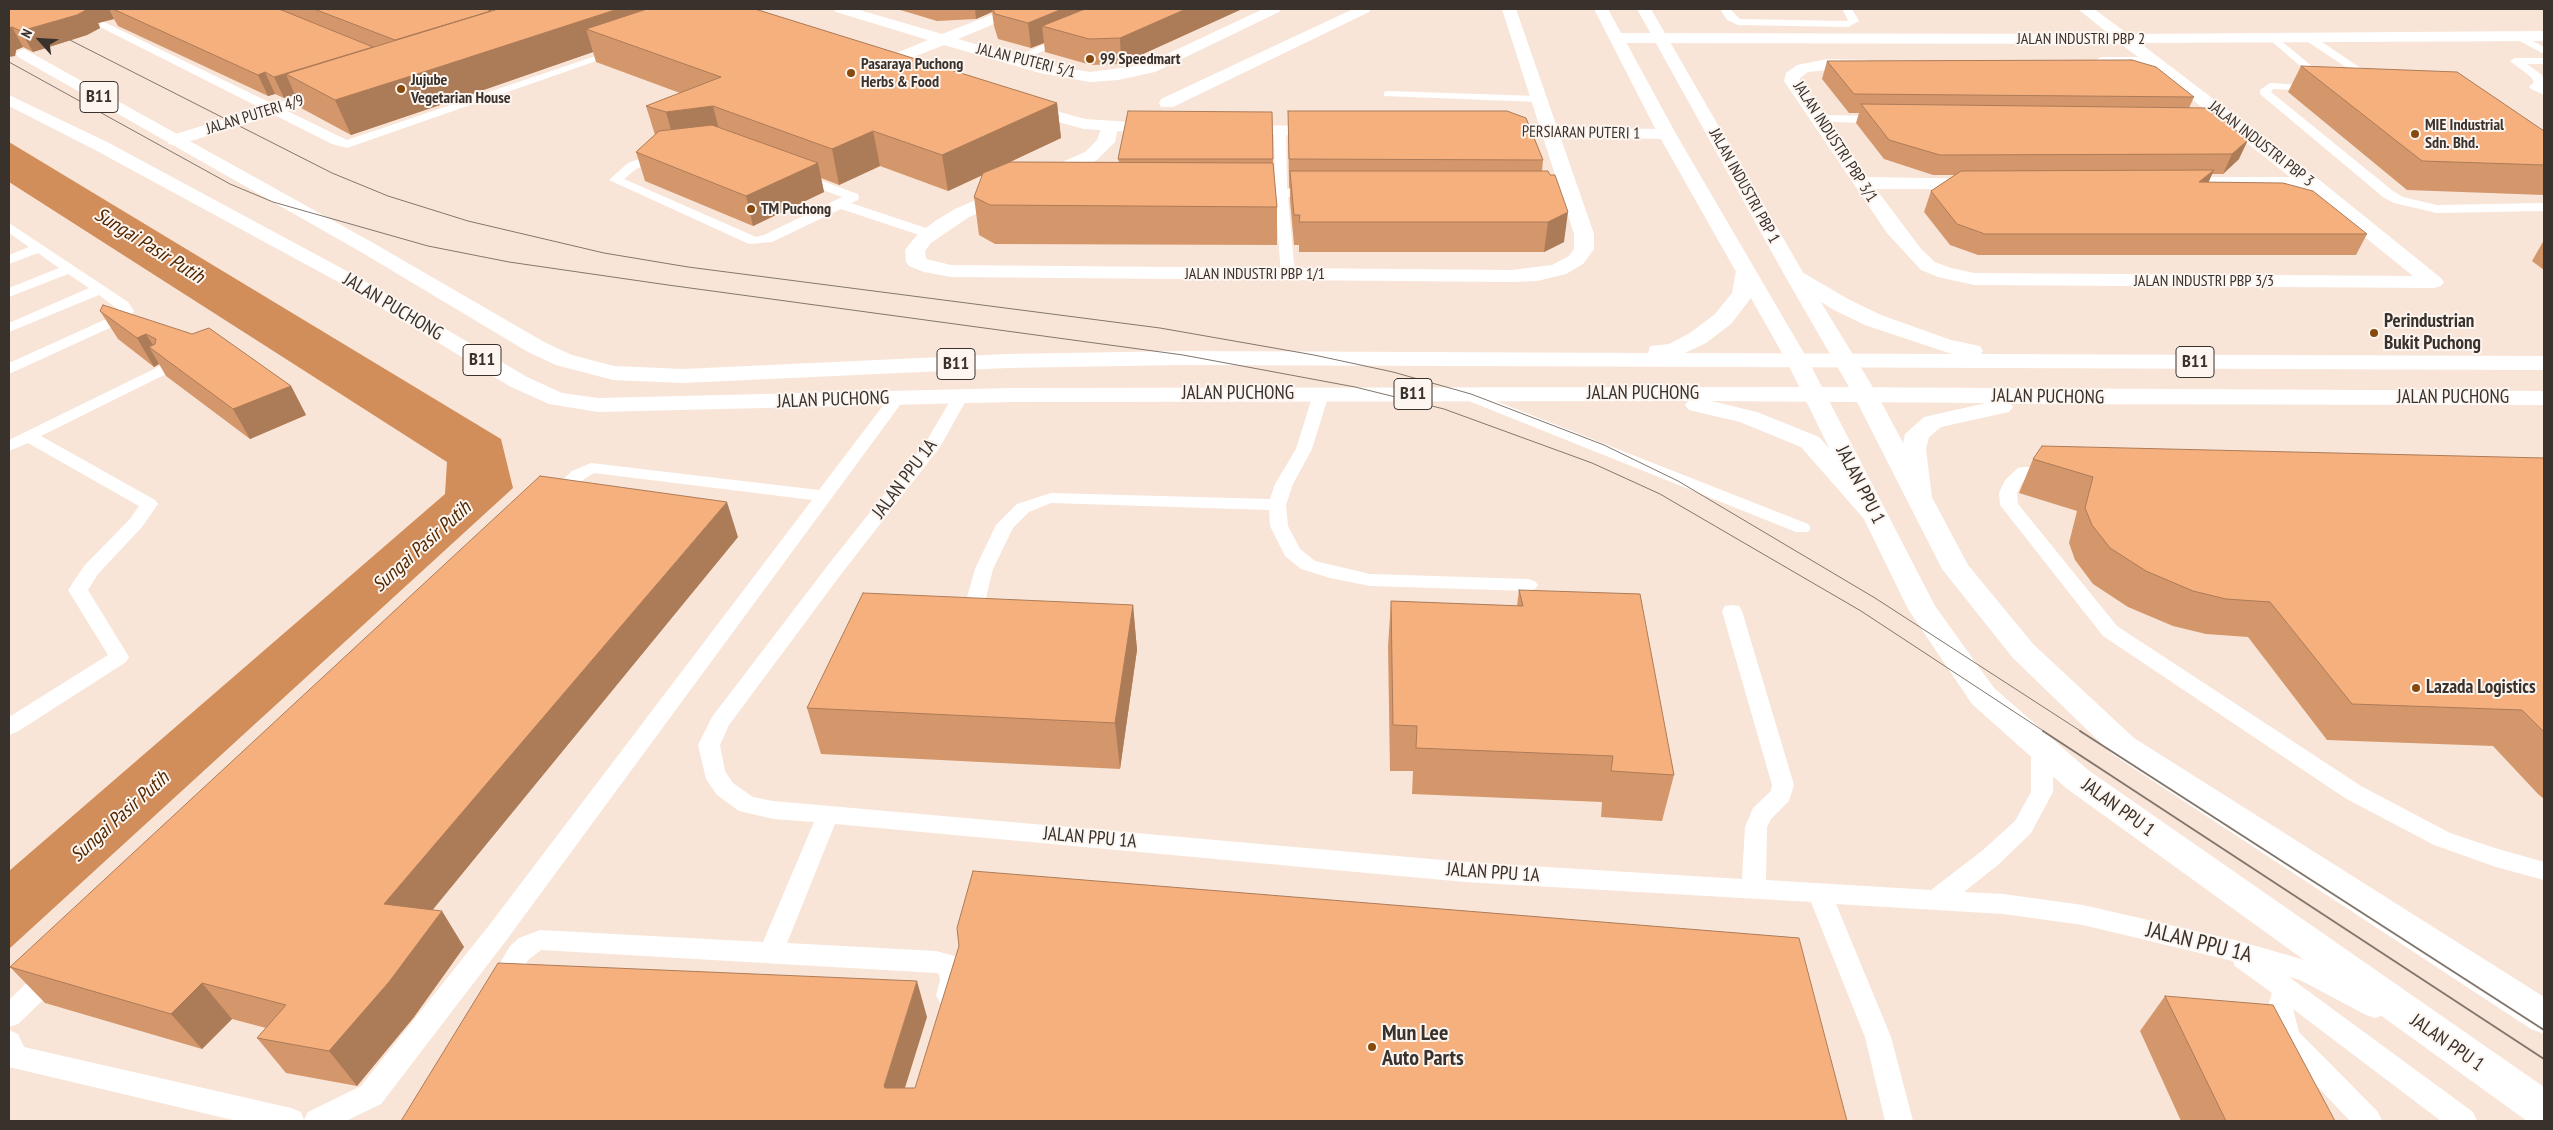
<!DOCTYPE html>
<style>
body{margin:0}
#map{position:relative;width:2553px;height:1130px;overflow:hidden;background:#f9e5d7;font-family:"PT Sans Narrow",sans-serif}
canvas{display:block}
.frame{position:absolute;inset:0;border:10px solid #39312c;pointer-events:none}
.north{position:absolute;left:15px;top:15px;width:50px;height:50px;-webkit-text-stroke:4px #fdf5ef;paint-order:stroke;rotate:296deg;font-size:14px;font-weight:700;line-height:20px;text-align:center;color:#39312c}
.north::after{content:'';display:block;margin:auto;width:18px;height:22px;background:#39312c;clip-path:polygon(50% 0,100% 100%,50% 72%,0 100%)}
</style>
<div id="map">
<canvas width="2553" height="1130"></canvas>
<div class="frame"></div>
<div class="north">N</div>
</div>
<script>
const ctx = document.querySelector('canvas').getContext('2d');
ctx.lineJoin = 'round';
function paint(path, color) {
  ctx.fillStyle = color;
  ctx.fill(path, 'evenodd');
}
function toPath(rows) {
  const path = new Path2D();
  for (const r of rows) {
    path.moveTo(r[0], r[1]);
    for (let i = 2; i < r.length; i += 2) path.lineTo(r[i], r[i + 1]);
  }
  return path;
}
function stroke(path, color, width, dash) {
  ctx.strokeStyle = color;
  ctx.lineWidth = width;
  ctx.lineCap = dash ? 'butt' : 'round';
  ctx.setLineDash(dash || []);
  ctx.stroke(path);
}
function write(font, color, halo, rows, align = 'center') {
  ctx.font = font + ' "PT Sans Narrow",sans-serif';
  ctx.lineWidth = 4;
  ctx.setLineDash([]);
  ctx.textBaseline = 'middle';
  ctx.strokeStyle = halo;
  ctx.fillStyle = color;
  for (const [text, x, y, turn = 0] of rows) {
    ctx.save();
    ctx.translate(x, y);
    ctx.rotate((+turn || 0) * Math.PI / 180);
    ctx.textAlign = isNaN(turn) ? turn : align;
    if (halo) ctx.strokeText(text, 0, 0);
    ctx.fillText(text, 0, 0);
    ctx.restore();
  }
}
const water = toPath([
 [9,142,501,439,513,488,9,949,9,871,445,494,447,462,9,182]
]);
const service = toPath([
 [1720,9,1730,9,1740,19,1846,21,1848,20,1842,9,1852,9,1859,21,1848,27,1738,25,1727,20,1720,9],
 [104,22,347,140,616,49,620,48,625,51,347,148,332,144,100,27,100,23,104,22],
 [2518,33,2544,47,2544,54,2514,38,2514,34,2518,33],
 [1068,34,1072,35,1072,39,1017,62,1009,62,1008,60,1068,34],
 [2274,35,2330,81,2330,85,2322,85,2270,40,2270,36,2274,35],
 [2309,35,2313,36,2380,81,2378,83,2370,83,2305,40,2305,36,2309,35],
 [2544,58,2544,64,2527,64,2542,75,2544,80,2544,95,2531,89,2529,87,2534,82,2531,77,2510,61,2515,58,2544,58],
 [2270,83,2320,86,2322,88,2316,91,2273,89,2271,92,2393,191,2403,197,2437,205,2544,203,2544,211,2437,213,2394,203,2383,197,2260,94,2260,90,2270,83],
 [1388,91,1538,96,1544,99,1538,102,1384,96,1384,92,1388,91],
 [1818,115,1882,116,1888,120,1882,124,1814,121,1812,119,1818,115],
 [1280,126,1286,130,1287,189,1315,189,1321,193,1315,197,1288,197,1295,274,1288,278,1281,274,1275,197,1250,197,1244,193,1250,189,1275,189,1274,130,1280,126],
 [664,150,668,151,670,154,668,157,636,169,624,179,756,237,764,235,842,197,796,180,794,177,800,173,858,194,859,197,858,200,851,203,935,231,937,234,935,237,925,237,841,209,772,242,749,244,609,180,628,163,664,150],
 [9,223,128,302,134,311,132,314,125,321,9,374,9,363,115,315,119,310,99,295,9,332,9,323,89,288,68,274,9,297,9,288,59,268,38,253,9,264,9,255,29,247,9,233,9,223],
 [164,364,172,369,170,372,41,436,155,500,158,504,142,527,98,574,88,590,129,657,126,662,17,732,9,735,9,717,108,655,68,590,84,566,130,519,139,506,28,443,9,451,9,440,164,364],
 [1321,389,1329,394,1312,449,1293,484,1286,505,1288,526,1300,549,1315,561,1370,574,1528,579,1535,581,1538,585,1535,589,1528,591,1370,586,1330,578,1301,569,1285,556,1270,526,1269,510,1051,503,1029,512,1013,528,993,569,980,622,977,627,970,629,963,627,960,622,975,569,996,525,1017,504,1051,493,1270,499,1275,484,1296,449,1313,394,1321,389],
 [1465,389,1808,524,1811,528,1808,532,1796,532,1459,397,1457,394,1465,389],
 [960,392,968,397,940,447,842,573,729,725,720,745,725,771,733,783,753,797,773,801,1465,862,1742,879,1745,827,1753,808,1771,791,1772,785,1722,611,1725,606,1732,605,1739,606,1742,611,1794,785,1789,801,1771,819,1767,827,1766,880,1931,890,1983,850,2015,821,2031,792,2031,749,2034,743,2042,741,2050,743,2053,749,2053,792,2031,833,1999,864,1964,892,2003,894,2083,905,2235,940,2315,963,2384,999,2388,1007,2384,1015,2375,1018,2366,1015,2300,980,2289,977,2473,1112,2477,1121,2441,1121,2293,1009,2299,1032,2378,1112,2382,1121,2350,1121,2279,1046,2267,1010,2272,993,2235,966,2233,961,2083,925,2003,914,1836,904,1891,1037,1913,1121,1885,1121,1865,1037,1811,902,1465,882,835,824,787,943,936,951,951,955,960,958,964,966,966,981,958,1003,949,1006,940,1003,936,995,940,981,939,974,936,973,541,950,528,960,508,995,499,998,490,995,486,987,510,946,519,938,540,930,763,942,814,822,773,819,739,811,717,795,706,779,698,745,712,717,828,565,926,442,954,394,960,392],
 [897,393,905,398,903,401,505,942,381,1104,346,1121,237,1121,9,1067,9,1030,18,1034,24,1047,291,1108,301,1112,304,1120,308,1112,361,1086,487,928,812,500,594,473,584,479,561,501,549,501,546,497,549,493,572,471,591,463,819,490,891,395,897,393],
 [2024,467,2053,468,2059,469,2062,473,2059,477,2053,478,2028,477,2022,483,2017,493,2018,504,2117,626,2361,786,2450,833,2498,849,2544,862,2544,880,2496,867,2434,845,2345,798,2103,636,2000,505,1999,493,2005,480,2018,468,2024,467],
 [53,963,62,966,66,974,62,982,18,1024,9,1027,9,1000,44,966,53,963]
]);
const minor = toPath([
 [834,9,856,9,942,34,1006,9,1025,9,1023,12,958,39,1048,65,1090,72,1144,65,1263,9,1281,9,1279,12,1155,72,1118,80,1090,82,1040,73,944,45,896,64,884,64,882,61,884,58,928,40,836,12,834,9],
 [1353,9,1371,9,1369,12,1173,107,1161,107,1159,103,1161,99,1353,9],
 [1502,9,1516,9,1594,234,1594,249,1583,264,1566,274,1537,281,1511,282,951,277,924,272,909,266,906,262,905,250,908,246,917,235,935,221,955,209,1085,152,1097,140,1103,123,1109,122,1115,123,1118,127,1115,142,1097,160,969,217,931,243,925,251,926,259,951,265,1511,270,1552,265,1569,256,1574,249,1574,234,1502,9],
 [2078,9,2094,9,2128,34,2544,31,2544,41,2140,43,2317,178,2441,278,2444,282,2441,286,2434,288,1974,285,1938,277,1921,270,1887,233,1784,81,1786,73,1797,65,1828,59,1869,60,1871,63,1869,66,1808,72,1800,78,1800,81,1868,177,1987,179,1989,183,1987,187,1980,189,1876,189,1922,250,1935,262,1951,268,1974,273,2413,276,2304,188,2163,187,2161,183,2163,179,2170,177,2290,177,2151,67,2095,65,2093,62,2101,57,2138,57,2121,44,1617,43,1609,38,1617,33,2109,34,2078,9],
 [333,86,341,91,339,95,181,144,175,145,169,144,166,140,169,136,333,86]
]);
const tertiary = toPath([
 [1024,102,1085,119,1161,124,1167,125,1170,129,1167,133,1161,134,1084,129,1018,111,1016,107,1018,103,1024,102],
 [1236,125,1326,126,1332,127,1335,131,1332,135,1326,136,1230,134,1227,130,1230,126,1236,125],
 [1494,127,1667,129,1673,130,1676,134,1673,138,1667,139,1488,136,1485,132,1488,128,1494,127]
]);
const secondary = toPath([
 [1594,9,1608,9,1676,134,1808,360,1935,606,1994,688,2088,770,2544,1087,2544,1121,2527,1121,2066,788,1972,704,1908,609,1786,360,1658,134,1594,9],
 [1637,9,1651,9,1805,276,1877,394,1968,565,2033,644,2134,738,2544,997,2544,1034,2531,1029,2112,754,2013,658,1942,569,1853,394,1785,276,1637,9]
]);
const primary = toPath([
 [24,49,375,244,544,342,572,355,614,366,683,369,1007,354,1182,351,1648,353,1650,346,1669,344,1690,333,1715,314,1732,293,1736,271,1739,267,1746,265,1753,267,1756,271,1754,294,1731,324,1706,343,1685,353,1952,354,1865,325,1832,309,1788,280,1785,276,1788,272,1795,270,1802,272,1848,299,1881,315,1951,340,1980,346,1983,351,1981,354,2544,356,2544,370,1182,365,1007,368,683,383,613,380,556,365,528,352,361,252,18,57,16,54,18,51,24,49],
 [9,95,109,143,356,276,527,377,562,393,598,398,1012,388,1814,387,2544,391,2544,405,2011,404,2013,407,2009,412,1941,427,1929,437,1926,449,1932,498,1928,504,1919,506,1910,504,1906,498,1902,449,1905,434,1924,417,1986,403,1711,401,1757,412,1819,437,1887,514,1883,520,1874,522,1865,520,1801,447,1740,422,1689,410,1685,405,1688,401,1012,402,598,412,549,404,511,387,342,284,97,151,9,106,9,95]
]);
const tramFar1 = toPath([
 [58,34,332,173,388,196,468,221,604,253,688,267,1160,328,1314,355,1393,372,1471,394,1604,445,1678,481,1875,598,2082,732],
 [9,62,230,184,273,202,428,246,509,262,668,285,1183,355,1355,387,1444,409,1592,463,1660,494,1861,611,2045,732]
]);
const tram = toPath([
 [2043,731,2544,1059],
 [2080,731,2544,1030]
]);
const wall = toPath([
 [9,9,755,9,1057,103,1061,138,1010,162,1119,162,1118,159,1272,112,1273,163,1277,207,1277,245,995,244,979,235,974,197,983,175,948,191,880,166,839,185,821,178,824,192,753,226,645,181,636,152,655,135,646,106,680,93,596,62,593,52,446,103,351,135,301,108,295,95,284,98,275,94,268,96,118,26,114,19,98,23,100,28,87,35,33,52,23,47,16,50,15,56],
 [897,9,1242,9,1121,64,1091,65,1045,52,1044,43,1031,48,998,39,994,26,992,12,976,19,937,21],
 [1827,61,2194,97,2189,108,2239,159,2223,174,2212,174,2208,183,2367,234,2356,255,1978,255,1950,245,1924,212,1931,191,1955,175,1933,175,1884,159,1856,123,1859,113,1849,113,1822,79],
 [2301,66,2544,131,2544,195,2407,190,2288,92],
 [1288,111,1543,160,1542,171,1564,242,1544,252,1299,252,1299,245,1294,245,1290,200,1290,188,1289,188],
 [2544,240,2544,270,2532,261],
 [100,311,291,386,306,415,250,439,166,376,159,364,154,367,118,339],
 [2544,458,2544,799,2538,794,2493,746,2327,740,2248,637,2206,634,2173,626,2128,607,2093,584,2075,560,2069,543,2077,511,2019,493,2033,459],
 [738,537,432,910,464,947,414,1017,357,1086,286,1073,257,1038,266,1028,232,1019,202,1049,45,1003,10,967],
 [1519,590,1674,775,1662,821,1601,817,1602,802,1412,794,1413,771,1390,771,1388,646,1391,601,1517,606],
 [1133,605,1137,650,1120,769,821,754,807,708],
 [2165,996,2335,1121,2181,1121,2140,1031]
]);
const shadedWall = toPath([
 [88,9,109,9,114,19,98,23,100,28,87,35,33,52,21,31],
 [618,9,678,9,586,29,593,52,446,103,351,135,335,100],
 [975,9,992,9,992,12,976,19],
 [1062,9,1124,9,1042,26,1044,43,1031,48,1028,23],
 [1186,9,1242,9,1121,64,1120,38],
 [12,27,23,47,16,50,15,56,9,57,9,28],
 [265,72,275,94,268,96,258,75],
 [286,74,295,95,284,98,274,77],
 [1057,103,1061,138,948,191,942,155],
 [713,106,722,141,676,147,666,112],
 [873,131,880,166,839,185,832,149],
 [2248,140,2239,159,2223,174,2232,154],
 [818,163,824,192,753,226,746,196],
 [2214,170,2205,190,2199,182],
 [1568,212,1564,242,1544,252,1548,222],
 [146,334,158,353,149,347,159,364,154,367,137,338],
 [291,386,306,415,250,439,233,409],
 [727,502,738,537,408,940,384,904],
 [1133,605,1137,650,1120,769,1115,723],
 [442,911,464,947,414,1017,357,1086,329,1051],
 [917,981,927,1017,895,1120,884,1086],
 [202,983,232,1019,202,1049,171,1014]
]);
const building = toPath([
 [9,9,88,9,77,15,21,31,12,27,9,28,9,9],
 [113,9,279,9,373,47,274,77,265,72,258,75,113,9],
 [314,9,486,9,491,11,395,40,314,9],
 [498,9,618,9,433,69,335,100,286,74,498,9],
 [647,9,755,9,1057,103,942,155,873,131,832,149,713,106,666,112,646,106,721,77,586,29,647,9],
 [993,9,1062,9,1028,23,995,14,993,9],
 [1085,9,1186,9,1120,38,1089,39,1042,26,1085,9],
 [2132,60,2156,67,2194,97,1854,94,1827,61,2132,60],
 [2301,66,2457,72,2544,131,2544,165,2422,161,2301,66],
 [1861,104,2209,108,2248,140,2232,154,1940,155,1889,140,1861,104],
 [1128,111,1272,112,1273,159,1118,159,1128,111],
 [1288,111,1507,111,1526,118,1543,160,1289,159,1288,111],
 [712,125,818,163,746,196,636,152,659,131,712,125],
 [1010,162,1273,163,1277,207,990,205,974,197,983,173,1010,162],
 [2214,170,2199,182,2283,183,2313,191,2367,234,1985,234,1957,224,1931,191,1961,171,2214,170],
 [1290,171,1548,171,1550,175,1555,175,1568,212,1548,222,1299,222,1300,215,1294,215,1290,171],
 [103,305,192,334,209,328,291,386,233,409,149,347,155,344,156,339,146,334,137,338,100,311,103,305],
 [2042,446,2544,458,2544,732,2522,710,2352,704,2270,602,2226,599,2193,591,2146,571,2110,548,2092,525,2085,508,2093,477,2033,459,2042,446],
 [540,476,727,502,384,904,442,911,389,982,329,1051,257,1038,286,1005,202,983,171,1014,10,967,540,476],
 [1519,590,1640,594,1674,775,1611,771,1613,756,1416,748,1417,726,1393,725,1391,601,1523,606,1519,590],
 [863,593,1133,605,1115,723,807,708,863,593],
 [973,871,1799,938,1847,1121,401,1121,498,963,917,981,884,1086,885,1088,915,1088,959,946,957,928,973,871],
 [2165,996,2273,1005,2335,1121,2226,1121,2165,996]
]);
const markers = [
 [1090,59,5,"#87490c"],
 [851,73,5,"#87490c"],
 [401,89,5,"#87490c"],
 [2415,134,5,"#87490c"],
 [751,209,5,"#87490c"],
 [2374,333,5,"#87490c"],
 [2416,688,5,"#87490c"],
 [1372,1047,5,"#87490c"]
];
const farStreetnames = [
 ["JALAN INDUSTRI PBP 2",2081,39],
 ["JALAN PUTERI 5/1",1026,61,14],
 ["JALAN PUTERI 4/9",255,115,-17],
 ["PERSIARAN PUTERI 1",1581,133,1],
 ["JALAN INDUSTRI PBP 3/1",1835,142,57],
 ["JALAN INDUSTRI PBP 3",2261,144,38],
 ["JALAN INDUSTRI PBP 1",1744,186,61],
 ["JALAN INDUSTRI PBP 1/1",1255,274],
 ["JALAN INDUSTRI PBP 3/3",2204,281]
];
const farPoinames = [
 ["99 Speedmart",1100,59],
 ["Pasaraya Puchong",861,64],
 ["Herbs & Food",861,82],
 ["Jujube",411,80],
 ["Vegetarian House",411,98],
 ["MIE Industrial",2425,125],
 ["Sdn. Bhd.",2425,143],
 ["TM Puchong",761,209]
];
const shields = [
 [99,97,38],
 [482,360,38],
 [2195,362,38],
 [956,364,38],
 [1413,394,38]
];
const shieldNames = [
 ["B11",99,97],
 ["B11",482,360],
 ["B11",2195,362],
 ["B11",956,364],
 ["B11",1413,394]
];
const streetNames = [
 ["JALAN PUCHONG",393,307,31],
 ["JALAN PUCHONG",1238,394],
 ["JALAN PUCHONG",1643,394],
 ["JALAN PUCHONG",2048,397,1],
 ["JALAN PUCHONG",2453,398],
 ["JALAN PUCHONG",833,400,-2],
 ["JALAN PPU 1A",905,479,-53],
 ["JALAN PPU 1",1860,485,63],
 ["JALAN PPU 1",2118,808,36],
 ["JALAN PPU 1A",1090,838,5],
 ["JALAN PPU 1A",1493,873,4],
 ["JALAN PPU 1",2447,1043,35]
];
const poiNames = [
 ["Perindustrian",2384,322],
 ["Bukit Puchong",2384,344],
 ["Lazada Logistics",2426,688]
];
const waterNames = [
 ["Sungai Pasir Putih",149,246,32],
 ["Sungai Pasir Putih",422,547,-42],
 ["Sungai Pasir Putih",120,817,-42]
];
const nearStreetnames = [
 ["JALAN PPU 1A",2199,943,14]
];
const nearPoinames = [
 ["Mun Lee",1382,1034],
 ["Auto Parts",1382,1059]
];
paint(water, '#d18e5b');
paint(service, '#fff');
paint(minor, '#fff');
paint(tertiary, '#fff');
paint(secondary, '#fff');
paint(primary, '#fff');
stroke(tramFar1, '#82766d', 1);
stroke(tram, '#82766d', 2);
paint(wall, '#d4976c');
paint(shadedWall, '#ac7b58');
paint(building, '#f6b07d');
stroke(building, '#ac7b58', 1);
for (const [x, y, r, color] of markers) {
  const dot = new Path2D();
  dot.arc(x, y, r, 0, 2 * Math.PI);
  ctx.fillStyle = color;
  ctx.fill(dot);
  stroke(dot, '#fdf5ef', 2);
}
write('16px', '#39312c', '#fdf5ef', farStreetnames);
write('bold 16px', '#39312c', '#fdf5ef', farPoinames, 'left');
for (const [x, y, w] of shields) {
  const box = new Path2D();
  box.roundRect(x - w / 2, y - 15.5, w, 31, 4);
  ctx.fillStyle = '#fdf5ef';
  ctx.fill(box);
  stroke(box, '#39312c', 1);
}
write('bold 18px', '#39312c', null, shieldNames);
write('19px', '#39312c', '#fdf5ef', streetNames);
write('bold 19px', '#39312c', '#fdf5ef', poiNames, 'left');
write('italic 20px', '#522700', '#fdf5ef', waterNames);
write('22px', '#39312c', '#fdf5ef', nearStreetnames);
write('bold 22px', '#39312c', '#fdf5ef', nearPoinames, 'left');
</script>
